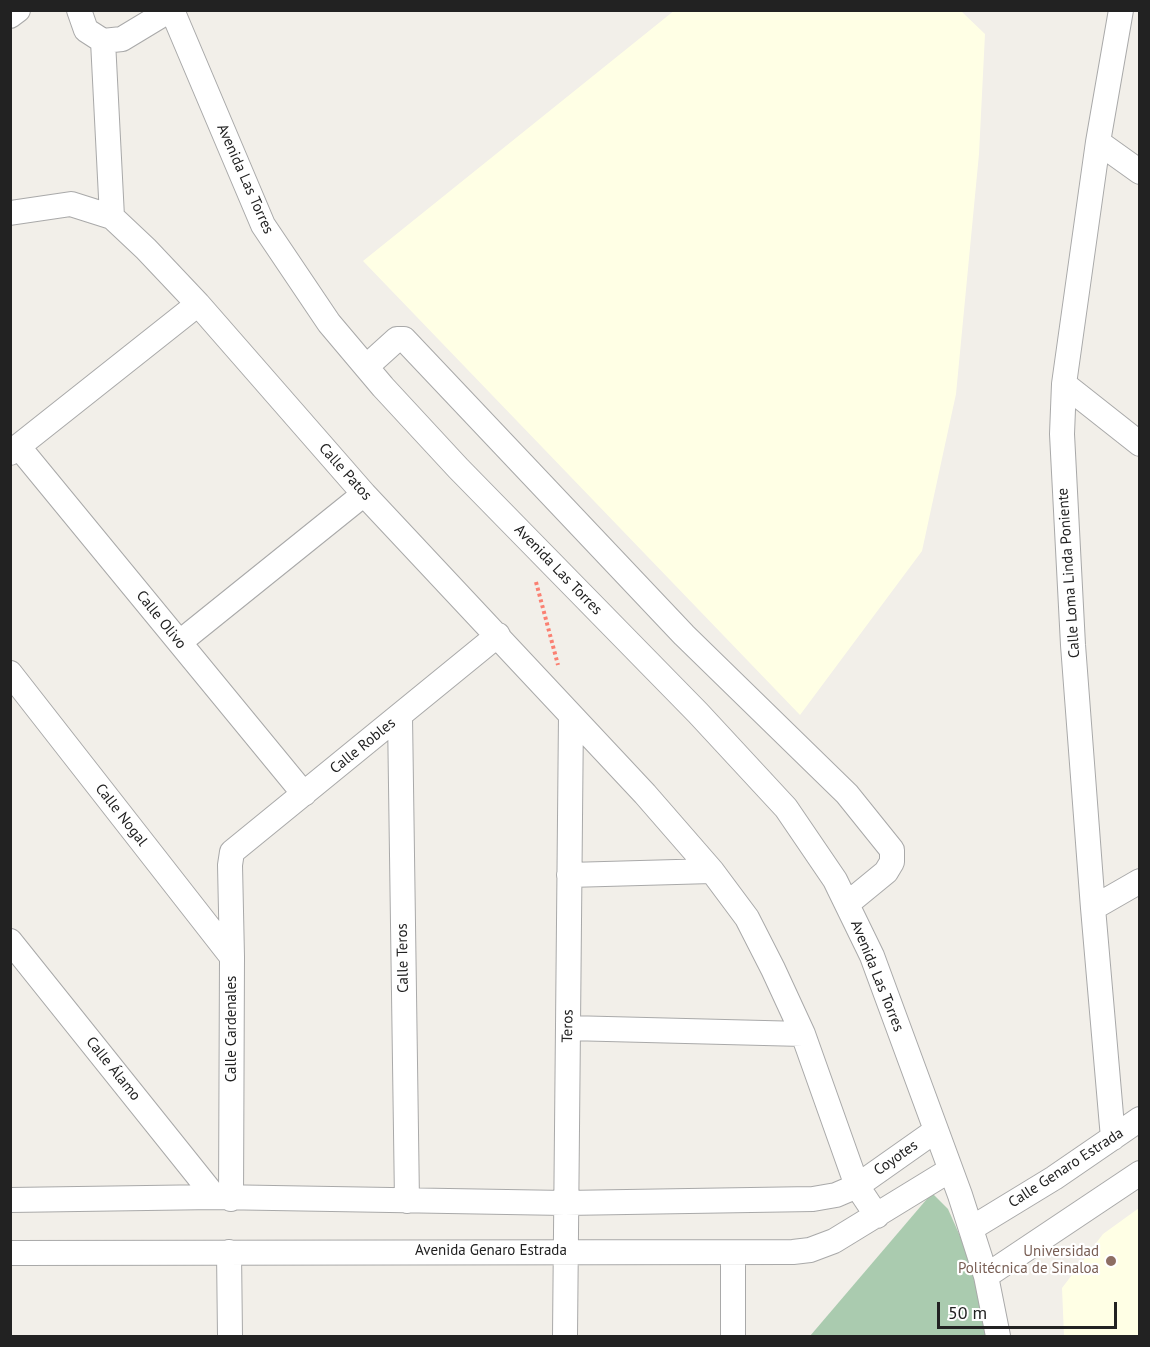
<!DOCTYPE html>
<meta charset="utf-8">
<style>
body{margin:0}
#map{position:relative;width:1150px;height:1347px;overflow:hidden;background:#f2efe9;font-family:"PT Sans",sans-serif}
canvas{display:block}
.frame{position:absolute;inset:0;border:12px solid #222;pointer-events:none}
.scale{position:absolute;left:937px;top:1302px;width:180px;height:27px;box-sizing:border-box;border:3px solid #222;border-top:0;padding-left:8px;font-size:18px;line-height:21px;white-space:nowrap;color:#222;-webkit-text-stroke:4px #fff;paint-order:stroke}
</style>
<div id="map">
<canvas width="1150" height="1347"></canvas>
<div class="frame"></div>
<div class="scale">50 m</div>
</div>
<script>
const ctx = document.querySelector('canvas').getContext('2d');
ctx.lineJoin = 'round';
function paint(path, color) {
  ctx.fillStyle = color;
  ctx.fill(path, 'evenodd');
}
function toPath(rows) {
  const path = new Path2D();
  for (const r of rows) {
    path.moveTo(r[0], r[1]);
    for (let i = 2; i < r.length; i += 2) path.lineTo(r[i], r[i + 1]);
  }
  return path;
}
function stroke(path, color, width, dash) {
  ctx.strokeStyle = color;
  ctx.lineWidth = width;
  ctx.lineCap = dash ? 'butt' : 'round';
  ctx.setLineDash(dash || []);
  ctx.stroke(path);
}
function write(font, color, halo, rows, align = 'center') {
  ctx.font = font + ' "PT Sans",sans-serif';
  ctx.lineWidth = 4.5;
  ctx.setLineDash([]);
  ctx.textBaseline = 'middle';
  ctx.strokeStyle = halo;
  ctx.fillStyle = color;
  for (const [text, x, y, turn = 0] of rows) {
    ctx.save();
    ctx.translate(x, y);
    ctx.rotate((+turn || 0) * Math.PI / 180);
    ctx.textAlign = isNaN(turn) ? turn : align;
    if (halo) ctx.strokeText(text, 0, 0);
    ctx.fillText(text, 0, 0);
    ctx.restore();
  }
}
const education = toPath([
 [675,10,961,11,985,34,979,154,956,394,922,551,800,715,363,261],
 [1139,1208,1139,1336,1064,1336,1062,1288,1103,1234]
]);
const cemetery = toPath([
 [932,1193,948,1209,960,1236,975,1274,988,1336,810,1336]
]);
const path = toPath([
 [536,582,558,665]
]);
const minor = toPath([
 [79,10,86,30,103,41],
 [172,10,263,225,329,323,383,387,458,468,698,713,786,808,835,880,872,956,960,1195,986,1276,998,1336],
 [10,16,18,10],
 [103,41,112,217],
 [103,41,122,39,170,10],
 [1098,142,1140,172],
 [10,213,71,204,112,217,146,249,198,304,364,494,645,794,712,871,747,918,773,969,803,1034,857,1186,877,1216],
 [366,367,397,339,404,339,684,635,847,794,892,850,892,862,886,872,847,904],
 [1064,384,1140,444],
 [18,446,304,794],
 [10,453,198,304],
 [180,642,364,494],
 [10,673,232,957],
 [400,716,407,1201],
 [569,875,712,871],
 [1093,908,1140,881],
 [10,941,215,1197],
 [568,1028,803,1034],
 [1113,1138,1093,908,1073,645,1062,434,1064,384,1098,142,1121,10],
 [231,1199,232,957,230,865,232,852,498,635],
 [10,1200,215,1197,565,1203,813,1199,836,1195,857,1186,935,1131],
 [972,1228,1054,1178,1140,1119],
 [229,1252,230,1336],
 [10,1253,793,1252,810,1250,834,1241,950,1170],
 [733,1253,733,1336],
 [986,1276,1140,1173],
 [565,1336,571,715]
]);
const markers = [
 [1111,1261,6,"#8d6e63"]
];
const streetNames = [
 ["Avenida Las Torres",245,179,66],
 ["Calle Patos",345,472,48],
 ["Avenida Las Torres",558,570,46],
 ["Calle Loma Linda Poniente",1069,573,-94],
 ["Calle Olivo",161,620,51],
 ["Calle Robles",363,746,-39],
 ["Calle Nogal",121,815,52],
 ["Calle Teros",403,958,-91],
 ["Avenida Las Torres",877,976,68],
 ["Teros",568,1026,-89],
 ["Calle Cardenales",232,1029,-90],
 ["Calle Álamo",113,1069,51],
 ["Coyotes",896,1158,-35],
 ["Calle Genaro Estrada",1066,1168,-33],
 ["Avenida Genaro Estrada",491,1251]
];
const educationNames = [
 ["Universidad",1099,1252],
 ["Politécnica de Sinaloa",1099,1269]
];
paint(education, '#ffffe5');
paint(cemetery, '#aacbaf');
stroke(minor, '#a9a9a9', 26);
stroke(path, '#fa8072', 4, [3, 3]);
stroke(minor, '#fff', 24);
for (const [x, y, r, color] of markers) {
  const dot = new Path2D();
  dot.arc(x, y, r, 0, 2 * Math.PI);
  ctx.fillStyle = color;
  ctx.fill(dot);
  stroke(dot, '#fff', 2);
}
write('15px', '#222', '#fff', streetNames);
write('15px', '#785e54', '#fff', educationNames, 'right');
</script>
